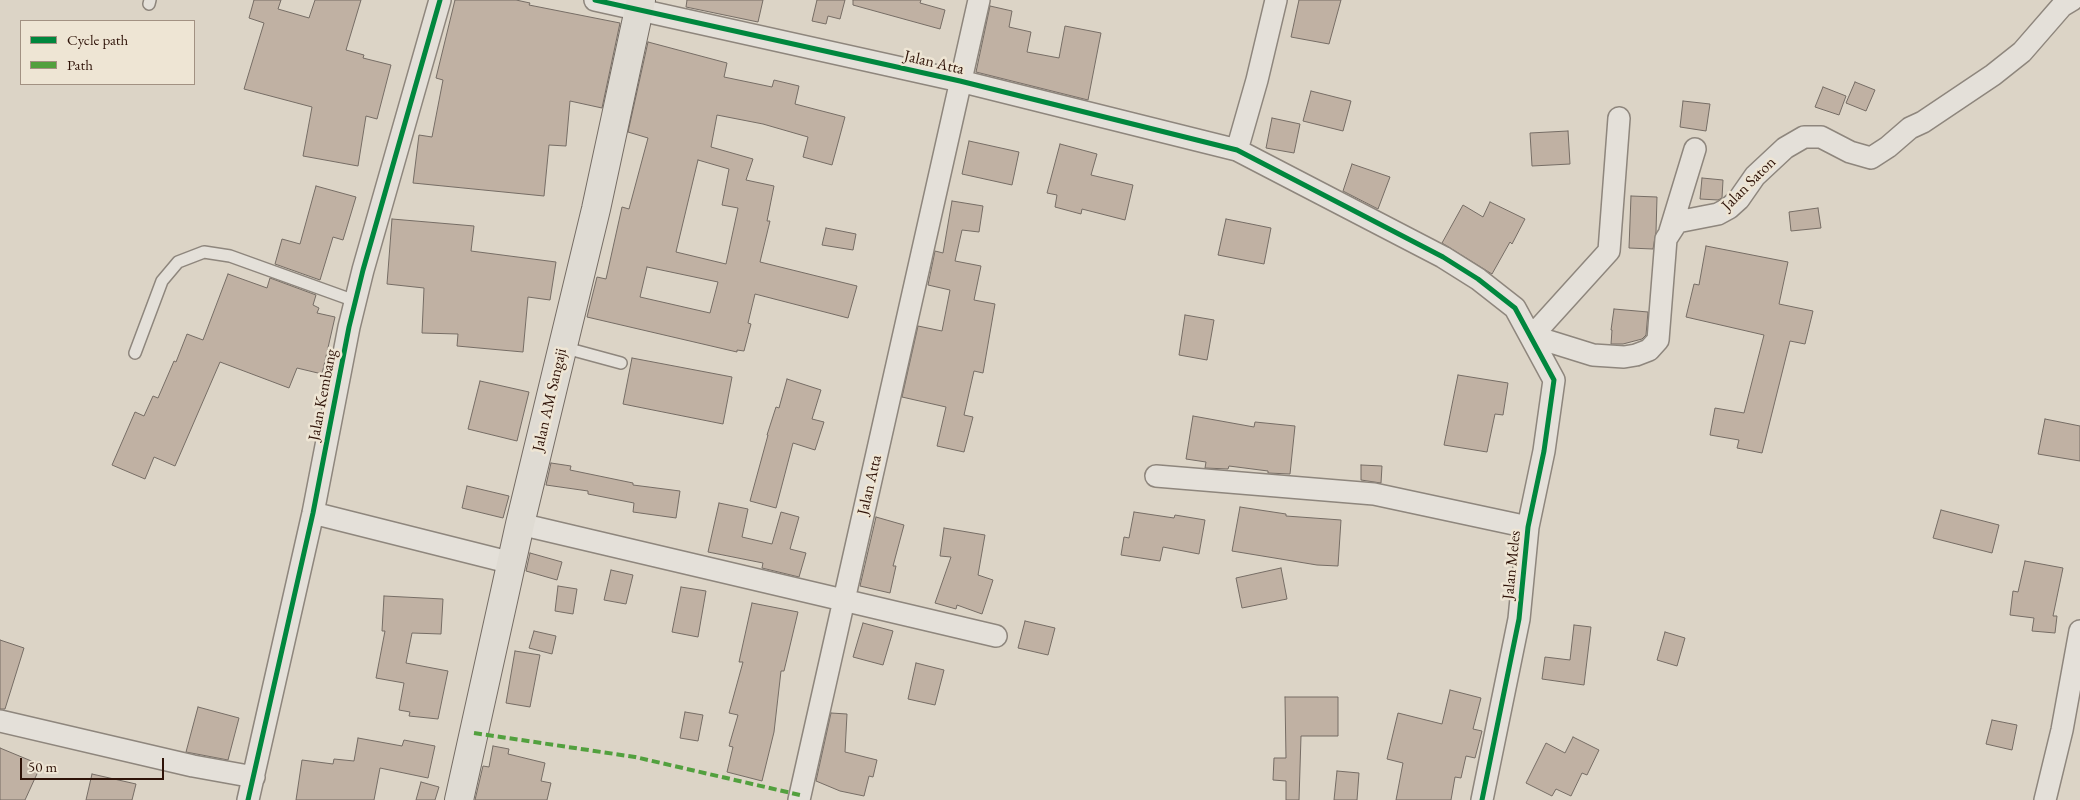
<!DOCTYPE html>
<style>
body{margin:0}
#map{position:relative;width:2080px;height:800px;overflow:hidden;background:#dcd4c6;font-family:"EB Garamond",serif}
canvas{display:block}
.legend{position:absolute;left:20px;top:20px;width:175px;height:65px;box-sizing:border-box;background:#eee5d4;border:1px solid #a29182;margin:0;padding:6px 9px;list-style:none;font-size:15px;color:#2f1308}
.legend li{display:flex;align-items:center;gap:10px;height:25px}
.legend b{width:25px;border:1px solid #a29182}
.scale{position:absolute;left:20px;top:758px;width:144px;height:22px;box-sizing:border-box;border:2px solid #2f1308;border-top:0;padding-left:6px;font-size:15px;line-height:18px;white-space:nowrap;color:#2f1308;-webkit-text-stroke:4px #eee5d4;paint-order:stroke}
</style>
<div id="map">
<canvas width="2080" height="800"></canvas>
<ul class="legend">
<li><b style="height:6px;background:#00873e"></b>Cycle path</li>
<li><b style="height:6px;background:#52a03e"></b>Path</li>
</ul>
<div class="scale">50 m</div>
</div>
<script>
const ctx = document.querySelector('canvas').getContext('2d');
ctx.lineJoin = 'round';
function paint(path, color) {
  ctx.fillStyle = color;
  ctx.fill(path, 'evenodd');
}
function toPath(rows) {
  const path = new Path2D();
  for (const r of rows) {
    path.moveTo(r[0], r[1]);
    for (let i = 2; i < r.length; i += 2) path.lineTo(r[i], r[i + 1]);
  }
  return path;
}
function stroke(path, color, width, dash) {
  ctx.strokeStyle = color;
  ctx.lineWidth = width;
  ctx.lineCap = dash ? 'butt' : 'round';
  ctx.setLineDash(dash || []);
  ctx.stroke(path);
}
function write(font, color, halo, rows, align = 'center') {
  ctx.font = font + ' "EB Garamond",serif';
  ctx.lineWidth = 5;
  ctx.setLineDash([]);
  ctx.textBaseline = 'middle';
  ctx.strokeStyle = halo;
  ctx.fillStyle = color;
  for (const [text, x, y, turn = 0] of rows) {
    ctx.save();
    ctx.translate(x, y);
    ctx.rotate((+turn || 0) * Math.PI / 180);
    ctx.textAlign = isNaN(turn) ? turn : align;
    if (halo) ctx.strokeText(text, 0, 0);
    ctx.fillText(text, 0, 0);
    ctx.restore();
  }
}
const building = toPath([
 [254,0,281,0,278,9,309,18,315,0,361,0,346,50,364,55,363,58,391,65,377,119,366,116,358,166,303,156,312,107,244,89,264,23,249,18,254,0],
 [455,0,516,0,530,3,529,5,620,23,602,108,570,101,566,146,549,145,544,196,413,183,419,135,432,137,443,80,436,78,455,0],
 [687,0,763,0,758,22,686,7,687,0],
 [817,0,845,0,840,19,828,16,826,24,812,21,817,0],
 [853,0,921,0,920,3,945,10,940,29,853,5,853,0],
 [1299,0,1341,0,1329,44,1291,37,1299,0],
 [990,6,1012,11,1009,27,1031,32,1027,52,1059,58,1065,26,1101,33,1088,100,976,72,990,6],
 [648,42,727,63,724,77,772,87,774,80,799,86,795,104,845,117,832,165,803,157,808,137,763,124,717,115,711,147,753,159,746,180,774,186,767,221,770,221,760,262,857,286,848,318,755,294,748,323,751,324,744,351,737,350,737,352,587,317,597,277,606,279,622,207,629,209,648,138,628,132,648,42],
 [698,160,729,169,722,205,738,208,726,264,676,252,698,160],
 [647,267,718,282,710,313,640,297,647,267],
 [1855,82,1875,90,1866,111,1846,103,1855,82],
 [1823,87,1846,96,1839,115,1815,107,1823,87],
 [1311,91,1351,101,1343,131,1303,121,1311,91],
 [1683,101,1710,104,1706,131,1680,127,1683,101],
 [1272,118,1300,124,1294,153,1266,148,1272,118],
 [1568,131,1570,164,1532,166,1530,133,1568,131],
 [969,141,1019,152,1012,185,962,174,969,141],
 [1060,144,1097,154,1091,175,1133,185,1125,220,1082,209,1081,214,1055,207,1057,195,1047,193,1060,144],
 [1352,164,1390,177,1378,209,1343,191,1352,164],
 [1702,178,1723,180,1722,198,1718,200,1700,199,1702,178],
 [316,186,356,197,343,240,333,237,320,280,275,264,282,239,300,244,316,186],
 [1631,196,1657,197,1656,232,1653,249,1629,248,1631,196],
 [952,201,983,206,979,232,962,230,955,261,981,266,974,300,995,304,983,373,974,371,964,415,973,417,964,452,937,446,946,407,902,397,918,326,942,331,950,290,928,285,935,251,943,253,952,201],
 [1490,202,1525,219,1512,244,1510,242,1492,274,1442,243,1463,205,1483,217,1490,202],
 [1818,208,1821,228,1791,231,1789,212,1818,208],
 [392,219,474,226,471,251,556,262,550,300,528,297,523,352,457,346,458,334,422,333,424,288,387,284,392,219],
 [1226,219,1271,228,1264,264,1218,255,1226,219],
 [826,228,856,234,853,250,822,245,826,228],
 [1706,246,1788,262,1779,304,1813,311,1805,344,1790,341,1762,453,1737,448,1739,440,1710,435,1715,408,1744,413,1764,335,1686,317,1694,284,1699,285,1706,246],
 [228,274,267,288,270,278,316,295,313,305,319,308,317,313,335,317,322,374,297,368,289,388,220,362,175,466,154,457,145,479,112,465,135,412,144,416,153,396,158,398,174,361,176,362,187,334,203,340,228,274],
 [1614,309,1648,312,1646,335,1642,339,1623,344,1611,344,1612,330,1611,330,1614,309],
 [1185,315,1214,320,1207,360,1179,355,1185,315],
 [632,358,732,377,723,424,623,404,632,358],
 [1458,375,1508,383,1503,415,1495,414,1487,452,1444,445,1458,375],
 [787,379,821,390,812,419,824,422,815,450,793,443,776,508,750,501,768,435,767,435,776,407,779,408,787,379],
 [480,381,529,392,517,441,468,429,480,381],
 [1193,416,1254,427,1255,422,1295,426,1290,474,1268,473,1268,471,1229,466,1228,469,1205,468,1206,462,1186,459,1193,416],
 [2045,419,2080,426,2080,461,2038,454,2045,419],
 [551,463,571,466,570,470,633,483,633,485,680,491,676,518,633,512,634,503,588,494,588,491,546,485,551,463],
 [1361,465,1382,466,1381,483,1361,480,1361,465],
 [467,486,509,496,503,518,462,508,467,486],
 [719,503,748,509,742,537,772,544,781,512,799,517,790,549,806,553,799,577,762,568,763,563,708,552,719,503],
 [1240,507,1286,514,1286,516,1341,520,1338,566,1317,565,1232,551,1240,507],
 [1941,510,1999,525,1992,553,1933,538,1941,510],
 [1134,512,1174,518,1175,515,1205,520,1199,554,1163,547,1160,561,1121,555,1124,537,1129,538,1134,512],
 [876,517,904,525,893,566,896,566,890,593,860,586,876,517],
 [944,528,985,535,978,575,993,580,982,614,957,605,956,609,935,603,951,557,940,556,944,528],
 [530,553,562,562,557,580,526,571,530,553],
 [2025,561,2063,568,2053,616,2057,616,2055,633,2032,631,2034,618,2010,615,2013,591,2018,592,2025,561],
 [1281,568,1287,599,1242,608,1236,578,1281,568],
 [611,570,633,575,626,604,604,600,611,570],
 [558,586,577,589,573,614,555,611,558,586],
 [681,587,706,591,698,637,672,632,681,587],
 [384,596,443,599,441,634,412,633,406,663,448,671,438,719,409,716,410,712,399,710,404,683,376,678,385,631,382,631,384,596],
 [752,603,798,612,784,671,781,671,774,732,762,781,727,772,733,747,729,746,738,715,729,713,743,662,739,662,752,603],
 [1025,621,1055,628,1048,655,1018,648,1025,621],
 [863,623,893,631,883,665,853,657,863,623],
 [1574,625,1591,627,1584,685,1542,679,1545,657,1570,660,1574,625],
 [534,631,556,636,552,654,529,648,534,631],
 [1665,632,1685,638,1677,666,1657,660,1665,632],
 [0,640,24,648,5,709,0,709,0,640],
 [515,651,540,655,530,707,506,703,515,651],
 [916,663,944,670,935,705,908,699,916,663],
 [1450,690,1481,698,1473,729,1482,731,1475,758,1466,756,1461,778,1455,777,1451,800,1396,800,1403,763,1387,759,1398,713,1442,724,1450,690],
 [1285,697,1338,697,1338,736,1301,736,1299,800,1286,800,1286,781,1273,780,1274,758,1286,758,1285,697],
 [198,707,239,718,228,760,186,752,198,707],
 [685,712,703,715,698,741,680,738,685,712],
 [831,713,847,714,845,752,877,760,873,777,869,776,864,796,840,791,816,781,831,713],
 [1992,720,2017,725,2012,750,1986,744,1992,720],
 [1573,737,1599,750,1587,775,1582,773,1571,796,1556,789,1552,796,1526,783,1546,743,1565,753,1573,737],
 [358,738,402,746,404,740,435,746,428,778,380,768,374,800,296,800,302,760,333,764,334,759,354,761,358,738],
 [493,746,509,749,508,754,545,763,541,781,551,783,547,800,475,800,483,766,489,767,493,746],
 [0,748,41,765,25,800,0,800,0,748],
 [1337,771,1359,773,1357,800,1334,800,1337,771],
 [92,774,136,784,132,800,86,800,92,774],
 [421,782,439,787,435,800,416,800,421,782]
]);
const service = toPath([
 [149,4,150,0],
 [562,347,621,363],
 [135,353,162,281,178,262,204,252,230,256,355,301]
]);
const minor = toPath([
 [595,0,960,81,1237,150,1443,257,1478,279,1515,308,1554,380,1544,451,1528,527,1519,619,1482,800],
 [1237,150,1257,80,1276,0],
 [1670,231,1695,149],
 [1532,336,1593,355,1624,357,1636,355,1649,350,1658,340,1666,239,1677,222,1718,214,1729,208,1739,199,1755,176,1785,148,1804,137,1821,137,1850,152,1871,158,1888,147,1910,128,1923,122,1993,75,2022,52,2062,6,2072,0],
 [1532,336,1609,251,1619,118],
 [1156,476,1374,494,1528,527],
 [313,513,512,563],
 [520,524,996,636],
 [0,721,193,766,254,777],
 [248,800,313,513,349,327,363,270,440,0],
 [799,800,979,0],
 [2045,800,2062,730,2080,631]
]);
const trunk = toPath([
 [459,800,520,524,596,209,641,0]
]);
const quiet = toPath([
 [474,733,635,757,800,795]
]);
const cycleway = toPath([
 [595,0,960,81,1237,150,1443,257,1478,279,1515,308,1554,380,1544,451,1528,527,1519,619,1482,800],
 [248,800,313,513,349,327,363,270,440,0]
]);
const streetNames = [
 ["Jalan Atta",934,63,13],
 ["Jalan Saton",1749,184,-45],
 ["Jalan Kembang",323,395,-79],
 ["Jalan AM Sangaji",550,400,-77],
 ["Jalan Atta",870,485,-77],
 ["Jalan Meles",1512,565,-84]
];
paint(building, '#c0b1a3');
stroke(building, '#766d65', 1);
stroke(service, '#8e867d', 14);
stroke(minor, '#8e867d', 24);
stroke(trunk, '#766d65', 30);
stroke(service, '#e4e0d9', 11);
stroke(minor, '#e4e0d9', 21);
stroke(trunk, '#dfdbd3', 28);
stroke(quiet, '#52a03e', 4, [8, 4]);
stroke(cycleway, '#00873e', 5);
write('16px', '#2f1308', '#eee5d4', streetNames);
</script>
